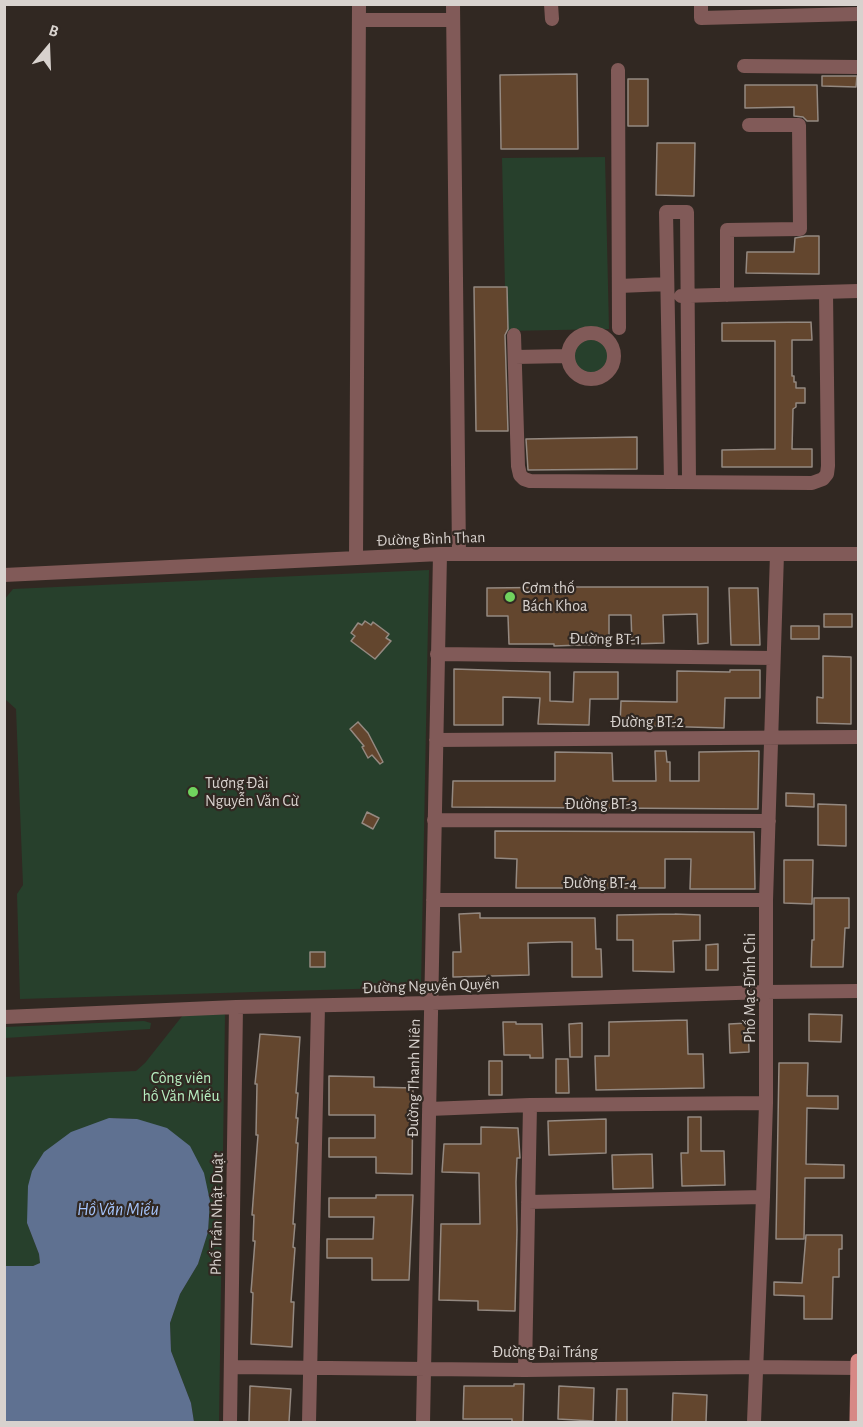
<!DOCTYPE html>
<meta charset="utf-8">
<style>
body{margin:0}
#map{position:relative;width:863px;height:1427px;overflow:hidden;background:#312822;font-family:"Alegreya Sans",sans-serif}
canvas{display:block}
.frame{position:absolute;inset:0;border:6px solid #d8d2ce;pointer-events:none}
.north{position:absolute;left:18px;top:18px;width:60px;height:60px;-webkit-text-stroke:4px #312822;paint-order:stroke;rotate:19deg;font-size:16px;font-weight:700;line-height:24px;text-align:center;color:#d8d2ce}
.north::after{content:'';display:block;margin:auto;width:21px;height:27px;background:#d8d2ce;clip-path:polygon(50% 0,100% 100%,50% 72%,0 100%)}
</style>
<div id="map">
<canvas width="863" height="1427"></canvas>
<div class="frame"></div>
<div class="north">B</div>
</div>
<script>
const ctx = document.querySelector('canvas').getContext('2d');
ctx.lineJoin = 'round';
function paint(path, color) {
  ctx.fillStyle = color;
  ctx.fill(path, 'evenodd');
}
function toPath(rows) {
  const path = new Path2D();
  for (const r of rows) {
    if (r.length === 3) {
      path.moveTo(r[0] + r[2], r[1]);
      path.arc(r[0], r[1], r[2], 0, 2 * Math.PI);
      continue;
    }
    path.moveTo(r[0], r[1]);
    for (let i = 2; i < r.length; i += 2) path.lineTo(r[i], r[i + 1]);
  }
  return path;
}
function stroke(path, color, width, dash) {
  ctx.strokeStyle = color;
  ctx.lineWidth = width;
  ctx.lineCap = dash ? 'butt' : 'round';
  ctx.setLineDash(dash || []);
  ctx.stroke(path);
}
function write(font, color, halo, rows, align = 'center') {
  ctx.font = font + ' "Alegreya Sans",sans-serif';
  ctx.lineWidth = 4.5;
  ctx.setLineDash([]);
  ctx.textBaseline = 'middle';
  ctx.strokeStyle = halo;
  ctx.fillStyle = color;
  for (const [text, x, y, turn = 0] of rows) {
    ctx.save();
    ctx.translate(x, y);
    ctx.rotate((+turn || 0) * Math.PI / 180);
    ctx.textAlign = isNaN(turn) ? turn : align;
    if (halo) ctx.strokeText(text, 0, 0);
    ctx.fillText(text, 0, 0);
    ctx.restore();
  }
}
const green = toPath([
 [605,157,609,329,506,331,502,158],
 [591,356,19],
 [429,570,421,987,20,999,17,894,23,885,16,709,6,700,5,642,4,600,13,589],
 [225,1014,219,1422,194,1422,191,1403,171,1351,170,1323,180,1294,198,1264,208,1232,210,1201,137,1119,109,1118,27,1223,39,1254,40,1263,33,1266,5,1266,4,1077,136,1071,145,1063,183,1015],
 [144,1021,151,1023,150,1029,5,1038,5,1027]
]);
const water = toPath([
 [109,1118,137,1119,167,1128,190,1146,204,1173,210,1201,208,1232,198,1264,180,1294,170,1323,171,1351,191,1403,194,1422,5,1422,5,1266,33,1266,40,1263,39,1254,27,1223,28,1186,32,1171,44,1152,71,1132]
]);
const building = toPath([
 [577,74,578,149,501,149,500,75,577,74],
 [822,76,857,76,856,87,822,86,822,76],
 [628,79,648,79,648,126,628,126,628,79],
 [745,85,817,85,818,121,807,121,803,117,794,116,794,107,745,108,745,85],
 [657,143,695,143,694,196,656,195,657,143],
 [806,236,819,236,819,274,746,273,747,252,794,252,795,238,806,236],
 [474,287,507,287,508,329,505,335,508,431,476,431,474,287],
 [811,322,812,340,792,340,792,376,794,376,794,382,796,382,796,388,805,388,805,403,796,403,796,407,793,409,792,449,812,449,812,467,722,467,722,450,775,449,775,341,722,341,722,323,811,322],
 [637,437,637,469,528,470,526,439,637,437],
 [577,587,708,587,708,643,698,644,697,614,663,615,664,643,632,644,631,615,609,615,609,644,554,646,554,644,509,644,508,616,487,616,487,588,577,587],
 [729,588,758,588,760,645,731,645,729,588],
 [824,614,852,614,852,627,824,627,824,614],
 [365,621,371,625,373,622,389,634,386,638,391,641,375,659,351,641,355,636,351,633,358,623,362,625,365,621],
 [791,626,819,626,819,639,791,639,791,626],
 [823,656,851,657,851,724,817,723,817,697,823,698,823,656],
 [454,669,550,672,550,701,573,702,574,672,618,672,618,699,590,699,589,725,538,724,540,698,503,697,503,725,454,725,454,669],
 [730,670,760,670,760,698,725,698,724,728,620,725,621,701,677,702,677,671,730,672,730,670],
 [358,722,368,733,383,762,380,764,372,755,368,758,362,747,364,746,350,729,358,722],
 [655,751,666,751,667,762,670,762,670,781,699,781,699,752,759,751,758,809,452,807,453,781,555,781,555,752,612,753,613,781,656,781,655,751],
 [786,793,814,794,814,807,786,806,786,793],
 [818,804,846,805,846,846,818,845,818,804],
 [367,812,379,818,373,829,362,823,367,812],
 [495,831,754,832,755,889,690,889,691,859,665,859,665,888,516,888,517,859,495,858,495,831],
 [784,860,813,860,812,904,784,903,784,860],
 [814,898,849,898,849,928,845,928,843,967,811,967,812,940,814,940,814,898],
 [480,913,480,918,595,918,596,949,601,949,602,977,572,977,572,942,560,942,528,943,529,975,453,977,453,952,461,952,459,914,480,913],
 [675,914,700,915,700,940,673,941,674,972,633,971,633,940,617,940,617,915,675,914],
 [718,944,718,970,706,970,706,945,718,944],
 [310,952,325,952,325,967,310,967,310,952],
 [809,1014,842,1015,841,1042,809,1041,809,1014],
 [687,1020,688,1054,703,1054,704,1088,596,1090,595,1056,609,1056,609,1022,687,1020],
 [503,1022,516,1022,516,1024,542,1024,543,1058,530,1058,530,1055,504,1055,503,1022],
 [582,1023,582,1057,570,1057,569,1024,582,1023],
 [748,1023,749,1052,730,1053,729,1024,748,1023],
 [260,1034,300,1037,296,1093,298,1093,296,1118,298,1118,296,1143,298,1143,293,1224,295,1224,293,1247,295,1248,291,1302,294,1302,292,1347,251,1344,253,1293,251,1292,255,1241,253,1241,254,1215,252,1215,258,1135,256,1135,257,1084,255,1084,260,1034],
 [556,1059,568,1059,569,1093,556,1093,556,1059],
 [489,1061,502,1061,502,1095,489,1095,489,1061],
 [779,1063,808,1063,807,1096,838,1096,838,1109,807,1108,806,1164,844,1165,844,1178,805,1178,804,1239,776,1239,779,1063],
 [329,1076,374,1077,374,1087,413,1088,412,1174,376,1173,376,1157,329,1157,329,1138,375,1138,375,1115,329,1115,329,1076],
 [688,1117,701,1117,701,1151,724,1151,725,1185,682,1186,681,1153,688,1153,688,1117],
 [606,1119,606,1153,549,1155,548,1121,606,1119],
 [481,1127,518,1128,520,1158,517,1158,516,1182,517,1230,515,1311,478,1310,478,1301,439,1300,441,1224,480,1224,479,1173,442,1172,444,1144,481,1144,481,1127],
 [652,1154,653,1188,613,1189,612,1155,652,1154],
 [376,1195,413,1195,409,1280,372,1280,372,1258,327,1258,327,1239,373,1239,374,1217,329,1217,329,1198,376,1198,376,1195],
 [806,1235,842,1235,842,1249,839,1249,839,1277,833,1277,832,1319,804,1319,804,1296,774,1295,774,1282,802,1283,806,1235],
 [514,1384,524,1384,523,1422,512,1422,512,1419,463,1419,464,1386,514,1386,514,1384],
 [250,1386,291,1389,289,1422,249,1422,250,1386],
 [559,1386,594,1388,593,1421,558,1419,559,1386],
 [617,1389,627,1389,627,1422,616,1422,617,1389],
 [673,1393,707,1395,706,1422,672,1422,673,1393]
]);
const minor = toPath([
 [453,4,459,554],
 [551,4,552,19],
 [701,4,701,18,858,14],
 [359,20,453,20],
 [744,66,858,67],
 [618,70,619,328],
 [619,286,667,284],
 [727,295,727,230,800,229,799,125,749,125],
 [681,296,858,291],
 [591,356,23],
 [514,335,518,466,520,475,524,479,530,481,812,483,823,479,827,474,828,466,826,292],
 [515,357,568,356],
 [671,482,666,212,687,212,689,482],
 [356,558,359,4],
 [4,575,440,554,858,554],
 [437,654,773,658],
 [436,740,858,737],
 [434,820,769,821],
 [433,900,766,900],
 [4,1017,236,1007,432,1003,766,992,858,991],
 [429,1109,530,1105,766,1103],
 [528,1202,763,1197],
 [231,1367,525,1370,755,1367,858,1368],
 [525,1370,530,1105],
 [230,1422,236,1007],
 [309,1422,318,1006],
 [423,1422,440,554],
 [754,1422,763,1197,766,1103,766,900,777,554]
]);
const major = toPath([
 [857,1422,858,1361]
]);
const markers = [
 [510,597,6,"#71d35e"],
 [193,792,6,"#71d35e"]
];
const streetNames = [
 ["Đường Bình Than",431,539,-2],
 ["Đường BT-1",605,639,1],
 ["Đường BT-2",647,722],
 ["Đường BT-3",601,804],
 ["Đường BT-4",600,883],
 ["Đường Nguyễn Quyền",431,986,-2],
 ["Phố Mạc Đĩnh Chi",750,988,-90],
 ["Đường Thanh Niên",414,1078,-89],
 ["Phố Trần Nhật Duật",217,1214,-89],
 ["Đường Đại Tráng",545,1352]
];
const poiNames = [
 ["Cơm thố",522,588],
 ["Bách Khoa",522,606],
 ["Tượng Đài",205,783],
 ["Nguyễn Văn Cừ",205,801]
];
const parkNames = [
 ["Công viên",181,1078],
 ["hồ Văn Miếu",181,1096]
];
const waterNames = [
 ["Hồ Văn Miếu",118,1210]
];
paint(green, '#27402c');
paint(water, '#5f7191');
paint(building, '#63462e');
stroke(building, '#948981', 1.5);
stroke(minor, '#815a58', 14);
stroke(major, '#d78885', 15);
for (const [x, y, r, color] of markers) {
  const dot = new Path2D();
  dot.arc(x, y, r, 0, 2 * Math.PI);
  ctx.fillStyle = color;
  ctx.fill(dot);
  stroke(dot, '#312822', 2);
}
write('16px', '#d8d2ce', '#312822', streetNames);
write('16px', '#d8d2ce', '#312822', poiNames, 'left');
write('16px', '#b7efc1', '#312822', parkNames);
write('italic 18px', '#a5c4fb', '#312822', waterNames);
</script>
